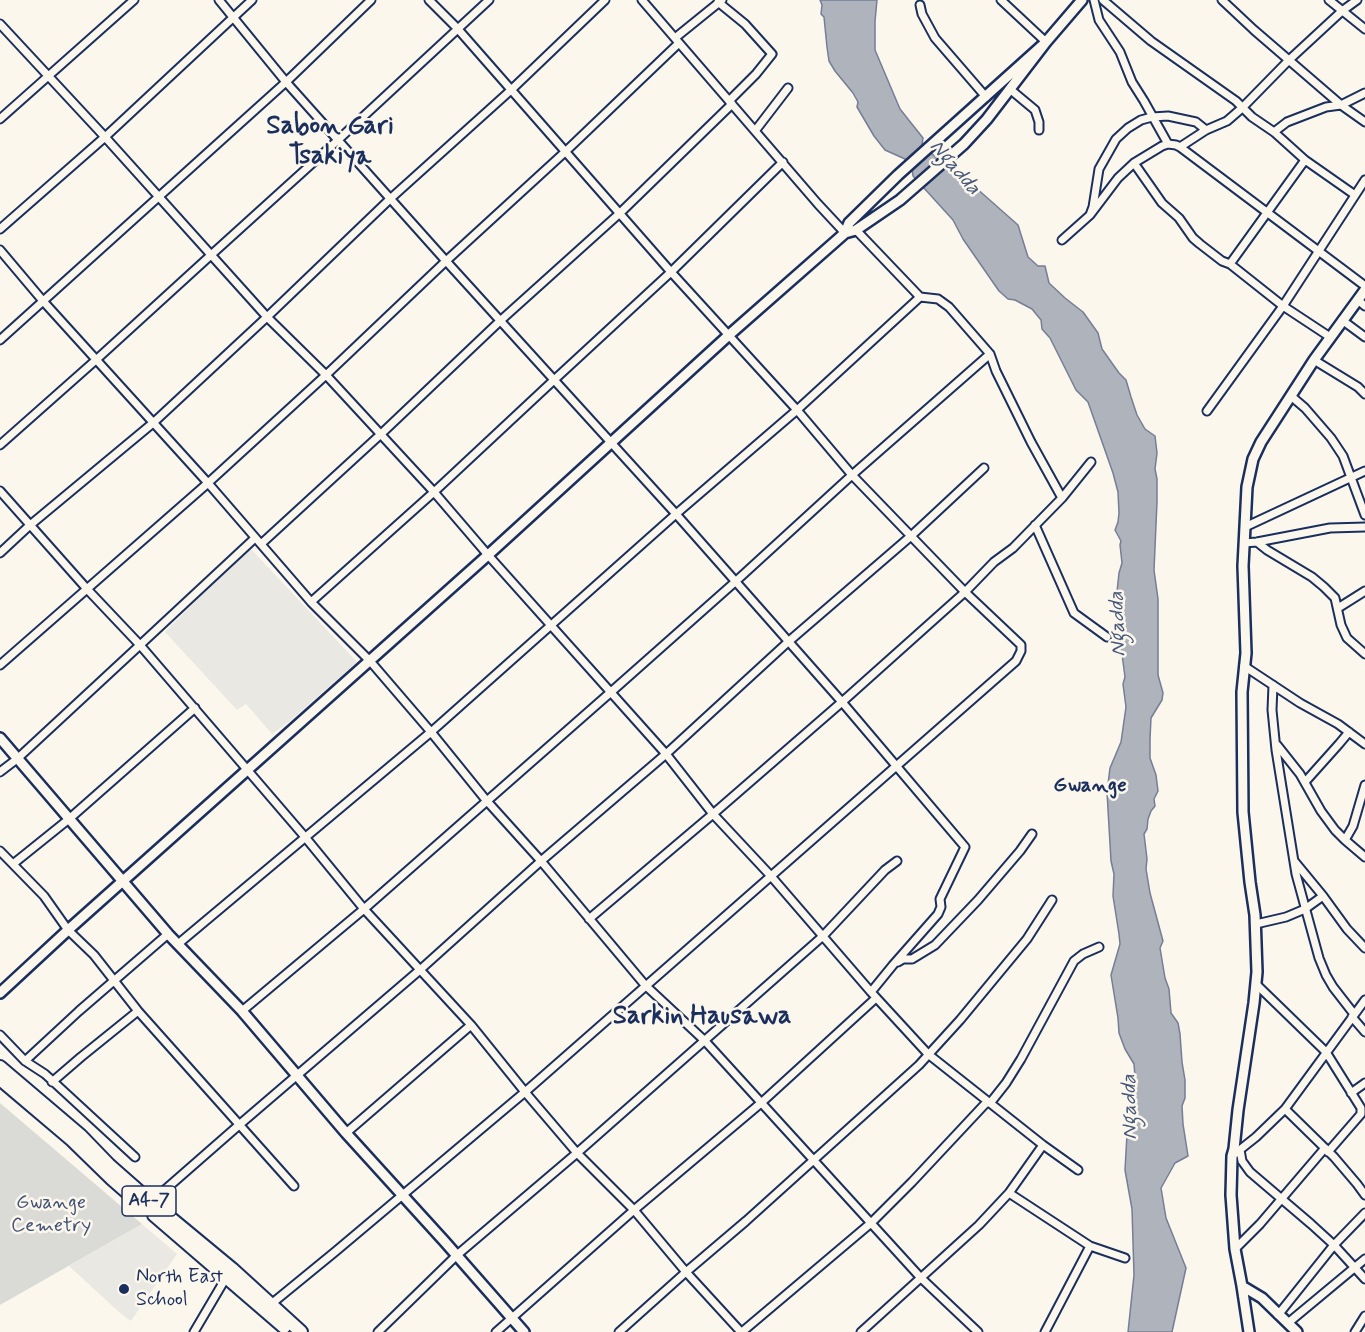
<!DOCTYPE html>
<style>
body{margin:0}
canvas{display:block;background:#fbf7ec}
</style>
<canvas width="1365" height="1332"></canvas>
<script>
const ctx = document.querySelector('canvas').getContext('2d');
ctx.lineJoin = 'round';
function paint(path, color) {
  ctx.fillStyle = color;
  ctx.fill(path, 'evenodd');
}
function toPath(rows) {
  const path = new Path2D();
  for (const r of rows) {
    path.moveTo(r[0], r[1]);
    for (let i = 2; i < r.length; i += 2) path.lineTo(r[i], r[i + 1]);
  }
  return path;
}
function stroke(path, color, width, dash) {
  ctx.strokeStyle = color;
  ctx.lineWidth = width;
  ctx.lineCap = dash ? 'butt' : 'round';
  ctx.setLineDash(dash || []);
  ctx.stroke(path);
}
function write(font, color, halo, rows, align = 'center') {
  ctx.font = font + ' Mynerve,sans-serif';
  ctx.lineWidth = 5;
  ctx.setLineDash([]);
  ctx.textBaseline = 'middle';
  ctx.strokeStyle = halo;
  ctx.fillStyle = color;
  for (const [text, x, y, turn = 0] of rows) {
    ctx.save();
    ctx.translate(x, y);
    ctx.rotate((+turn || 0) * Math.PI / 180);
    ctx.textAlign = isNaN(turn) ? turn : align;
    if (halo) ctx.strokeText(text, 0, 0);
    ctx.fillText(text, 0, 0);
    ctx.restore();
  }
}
const built = toPath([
 [249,547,357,662,291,720,272,734,246,704,237,710,165,632],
 [142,1224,177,1254,131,1321,119,1312,69,1266]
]);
const green = toPath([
 [0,1103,142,1224,0,1305]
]);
const water = toPath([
 [820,0,877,0,875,21,875,50,900,109,923,138,922,145,947,167,957,177,975,187,1018,225,1028,257,1038,266,1045,266,1049,283,1065,298,1083,312,1098,333,1102,349,1119,373,1126,380,1131,397,1137,415,1145,429,1155,436,1157,453,1155,469,1157,479,1157,502,1154,570,1158,599,1158,675,1163,693,1162,700,1151,718,1150,739,1150,758,1156,775,1158,791,1154,799,1155,806,1151,811,1148,819,1147,829,1144,834,1147,859,1146,869,1150,893,1163,941,1160,948,1165,978,1169,989,1171,1013,1178,1023,1180,1034,1182,1062,1185,1080,1185,1098,1182,1106,1183,1124,1188,1156,1175,1163,1161,1188,1166,1218,1186,1268,1172,1332,1128,1332,1134,1275,1132,1209,1125,1170,1127,1134,1130,1100,1135,1077,1134,1064,1125,1049,1119,1033,1118,1018,1111,975,1120,944,1119,934,1113,896,1114,874,1111,861,1107,792,1110,768,1121,742,1126,707,1123,684,1125,677,1120,639,1119,628,1122,615,1116,601,1119,573,1122,563,1120,545,1121,541,1115,530,1118,522,1119,513,1118,492,1113,473,1088,402,1076,390,1050,338,1042,329,1041,320,1032,309,1015,300,1008,299,999,291,963,239,953,220,913,176,912,168,905,159,885,150,874,136,857,107,858,102,853,93,835,71,829,61,827,47,824,17,821,14,822,5,820,0]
]);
const street = toPath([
 [219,0,286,82,446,261,676,514,842,702,965,847,940,899,941,907,938,914,893,965,871,992],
 [642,0,818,204,845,233],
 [1001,0,1046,42],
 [1094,0,1099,20,1120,52,1132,82,1144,101,1168,144],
 [1103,0,1151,41,1236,101,1252,117,1274,132,1305,160,1355,195],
 [1222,0,1254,30,1341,105,1365,122],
 [1329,0,1365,29],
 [718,2,745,24,772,54,756,74,729,101],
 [920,5,922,14,935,38,986,97],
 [0,24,105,137,267,317,326,375,434,492,488,555,666,754,713,814,770,875,871,992,928,1054,1043,1145,1078,1170],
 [675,38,722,0],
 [1011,90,1035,110,1039,122,1039,130],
 [0,119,134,0],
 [755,131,788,88],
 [1274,132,1287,122,1326,107,1341,105,1365,93],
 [1180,147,1206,130,1227,121,1242,108,1289,60,1342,11,1357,0],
 [1134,163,1162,203,1179,218,1193,238,1200,244,1222,261,1230,264,1283,306,1330,337],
 [1090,215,1118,178,1134,163,1162,146,1168,144,1176,145,1180,147,1365,286],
 [0,229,105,137,252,0],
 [856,230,920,297,938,299,949,307,990,354,996,371,1031,442,1062,498],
 [1062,240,1090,215,1093,207,1099,169,1116,139,1128,128,1141,120,1152,117,1168,116,1196,122,1206,130],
 [0,250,43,301,208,483,311,602,370,661,431,732,486,800,541,861,645,985,705,1041,921,1278,978,1332],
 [1230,264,1305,160],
 [1358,300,1365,306],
 [1342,320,1365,337],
 [0,340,286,82,371,0],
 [1314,360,1358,387,1365,394],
 [1291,396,1305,408,1331,438,1343,456,1365,515],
 [1207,411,1283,306,1365,180],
 [0,445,97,359,211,255,338,140,489,0],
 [0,491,87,589,140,645,305,837,364,909,471,1025,525,1092,577,1153,634,1210,686,1272,741,1332],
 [1035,525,1074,613,1107,637],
 [1245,527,1365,471],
 [1257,542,1267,550,1312,577,1324,587,1335,598,1341,625,1347,638,1365,654],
 [1244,543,1257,542,1330,528,1365,527],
 [261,544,381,434,500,321,620,213,732,104],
 [0,553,29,526,153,423,267,317,390,199,511,90,605,0],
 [311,602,434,492,554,380,671,272,783,162],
 [1338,608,1365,591],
 [0,665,208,483,326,375,446,261,565,152,679,43],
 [1244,666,1300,703,1338,724,1365,744],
 [1273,685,1272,710,1276,750,1296,874,1319,958,1326,975,1333,987,1354,1014],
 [1277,745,1300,774,1321,811,1335,830,1345,840,1365,857],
 [0,772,17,759,140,645,255,538],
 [1305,782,1339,744,1349,732],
 [1345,840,1353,826,1365,785],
 [0,851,44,896,68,930,94,955,138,1011,294,1186],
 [1295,862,1323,896,1347,929,1365,948],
 [13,864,69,819,195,708],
 [589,919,713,814,842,702,965,592,994,562,1013,548,1062,498,1091,462],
 [1256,924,1286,917,1305,909,1323,896],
 [178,944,431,732,676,514,797,410,920,297],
 [898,962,903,959,912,959,935,945,978,900,1020,851,1032,834],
 [1256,984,1326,1052,1361,1108,1361,1114,1328,1152],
 [242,1011,364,909,611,692,735,582,852,475,990,354],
 [1352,1017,1365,1032],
 [0,1035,25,1061,45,1074,135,1157],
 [25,1061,79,1011,168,934],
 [52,1082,81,1057,138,1011],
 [1351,1093,1365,1083],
 [1285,1109,1334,1157,1357,1184,1365,1195],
 [346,1133,471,1025],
 [1240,1150,1242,1161,1250,1172,1311,1224,1334,1245,1365,1279],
 [1232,1156,1256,1137,1285,1109,1365,1000],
 [1009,1193,1090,1246,1125,1258],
 [151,1202,239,1125,421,969,541,861,666,754,788,642,911,536,984,468],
 [1235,1249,1260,1224,1325,1148],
 [270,1305,336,1251,525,1092,1016,661,1021,651,1021,645,965,592,852,475,797,410,671,272,457,28,429,0],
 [1278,1315,1334,1245,1365,1213],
 [1288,1323,1365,1259],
 [194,1332,227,1276],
 [378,1332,457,1255,577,1153,823,936,885,870,897,861],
 [496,1332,634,1210,761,1103,876,998],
 [619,1332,686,1272,746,1221,919,1065,960,1020,1027,939,1052,900],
 [742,1332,871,1223,912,1182,985,1104,991,1102,1006,1083,1021,1059,1074,961,1083,954,1099,947],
 [861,1332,979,1225,1009,1193,1043,1145],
 [1045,1332,1090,1246],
 [1355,1332,1365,1316]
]);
const secondary = toPath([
 [845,233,856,230,900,200,964,144,987,119,1046,42,1082,0],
 [0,738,168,934,242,1011,346,1133,445,1242,524,1332],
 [0,993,68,930,488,555,729,335,845,233,849,223,898,175,1046,42],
 [1242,1286,1262,1298,1297,1332],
 [1249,1332,1242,1286,1235,1249,1231,1195,1232,1156,1234,1149,1238,1110,1254,1003,1257,972,1255,915,1250,882,1243,812,1242,692,1246,653,1243,566,1247,487,1253,459,1261,442,1314,360,1365,290]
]);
const highway = toPath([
 [0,1067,80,1135,109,1165,151,1202,232,1269,301,1332],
 [0,1079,72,1140,112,1179,136,1200],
 [154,1215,284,1327]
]);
const markers = [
 [124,1289,6,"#1b2f5e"]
];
const shields = [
 [149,1201,54]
];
const shieldNames = [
 ["A4-7",149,1201]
];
const parkNames = [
 ["Gwange",51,1204],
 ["Cemetry",51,1227]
];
const poiNames = [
 ["North East",136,1278],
 ["School",136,1301]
];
const waterNames = [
 ["Ngadda",954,168,49],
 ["Ngadda",1119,624,-92],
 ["Ngadda",1131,1107,-91]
];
const neighbourhoodNames = [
 ["Gwange",1090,787]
];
const districtNames = [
 ["Sabon Gari",330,128],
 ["Tsakiya",330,158],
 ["Sarkin Hausawa",702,1018]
];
paint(built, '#eae8e2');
paint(green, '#dadad7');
paint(water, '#afb3bb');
stroke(water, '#747e96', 1.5);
stroke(street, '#1b2f5e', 11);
stroke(secondary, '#1b2f5e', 14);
stroke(highway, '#1b2f5e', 16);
stroke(street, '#fbf7ec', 7);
stroke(secondary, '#fbf7ec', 9);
stroke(highway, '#fbf7ec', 12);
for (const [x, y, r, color] of markers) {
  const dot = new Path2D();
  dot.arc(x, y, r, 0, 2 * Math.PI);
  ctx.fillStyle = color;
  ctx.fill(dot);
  stroke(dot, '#fbf7ec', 2);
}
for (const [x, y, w] of shields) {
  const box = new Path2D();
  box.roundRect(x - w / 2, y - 15, w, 30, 4.5);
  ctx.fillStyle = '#fbf7ec';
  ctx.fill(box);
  stroke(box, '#1b2f5e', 1.5);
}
write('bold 18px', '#1b2f5e', null, shieldNames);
write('20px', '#415176', '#fbf7ec', parkNames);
write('20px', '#1b2f5e', '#fbf7ec', poiNames, 'left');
write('italic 21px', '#47577a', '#fbf7ec', waterNames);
write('bold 21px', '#1b2f5e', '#fbf7ec', neighbourhoodNames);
write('bold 26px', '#1b2f5e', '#fbf7ec', districtNames);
</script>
